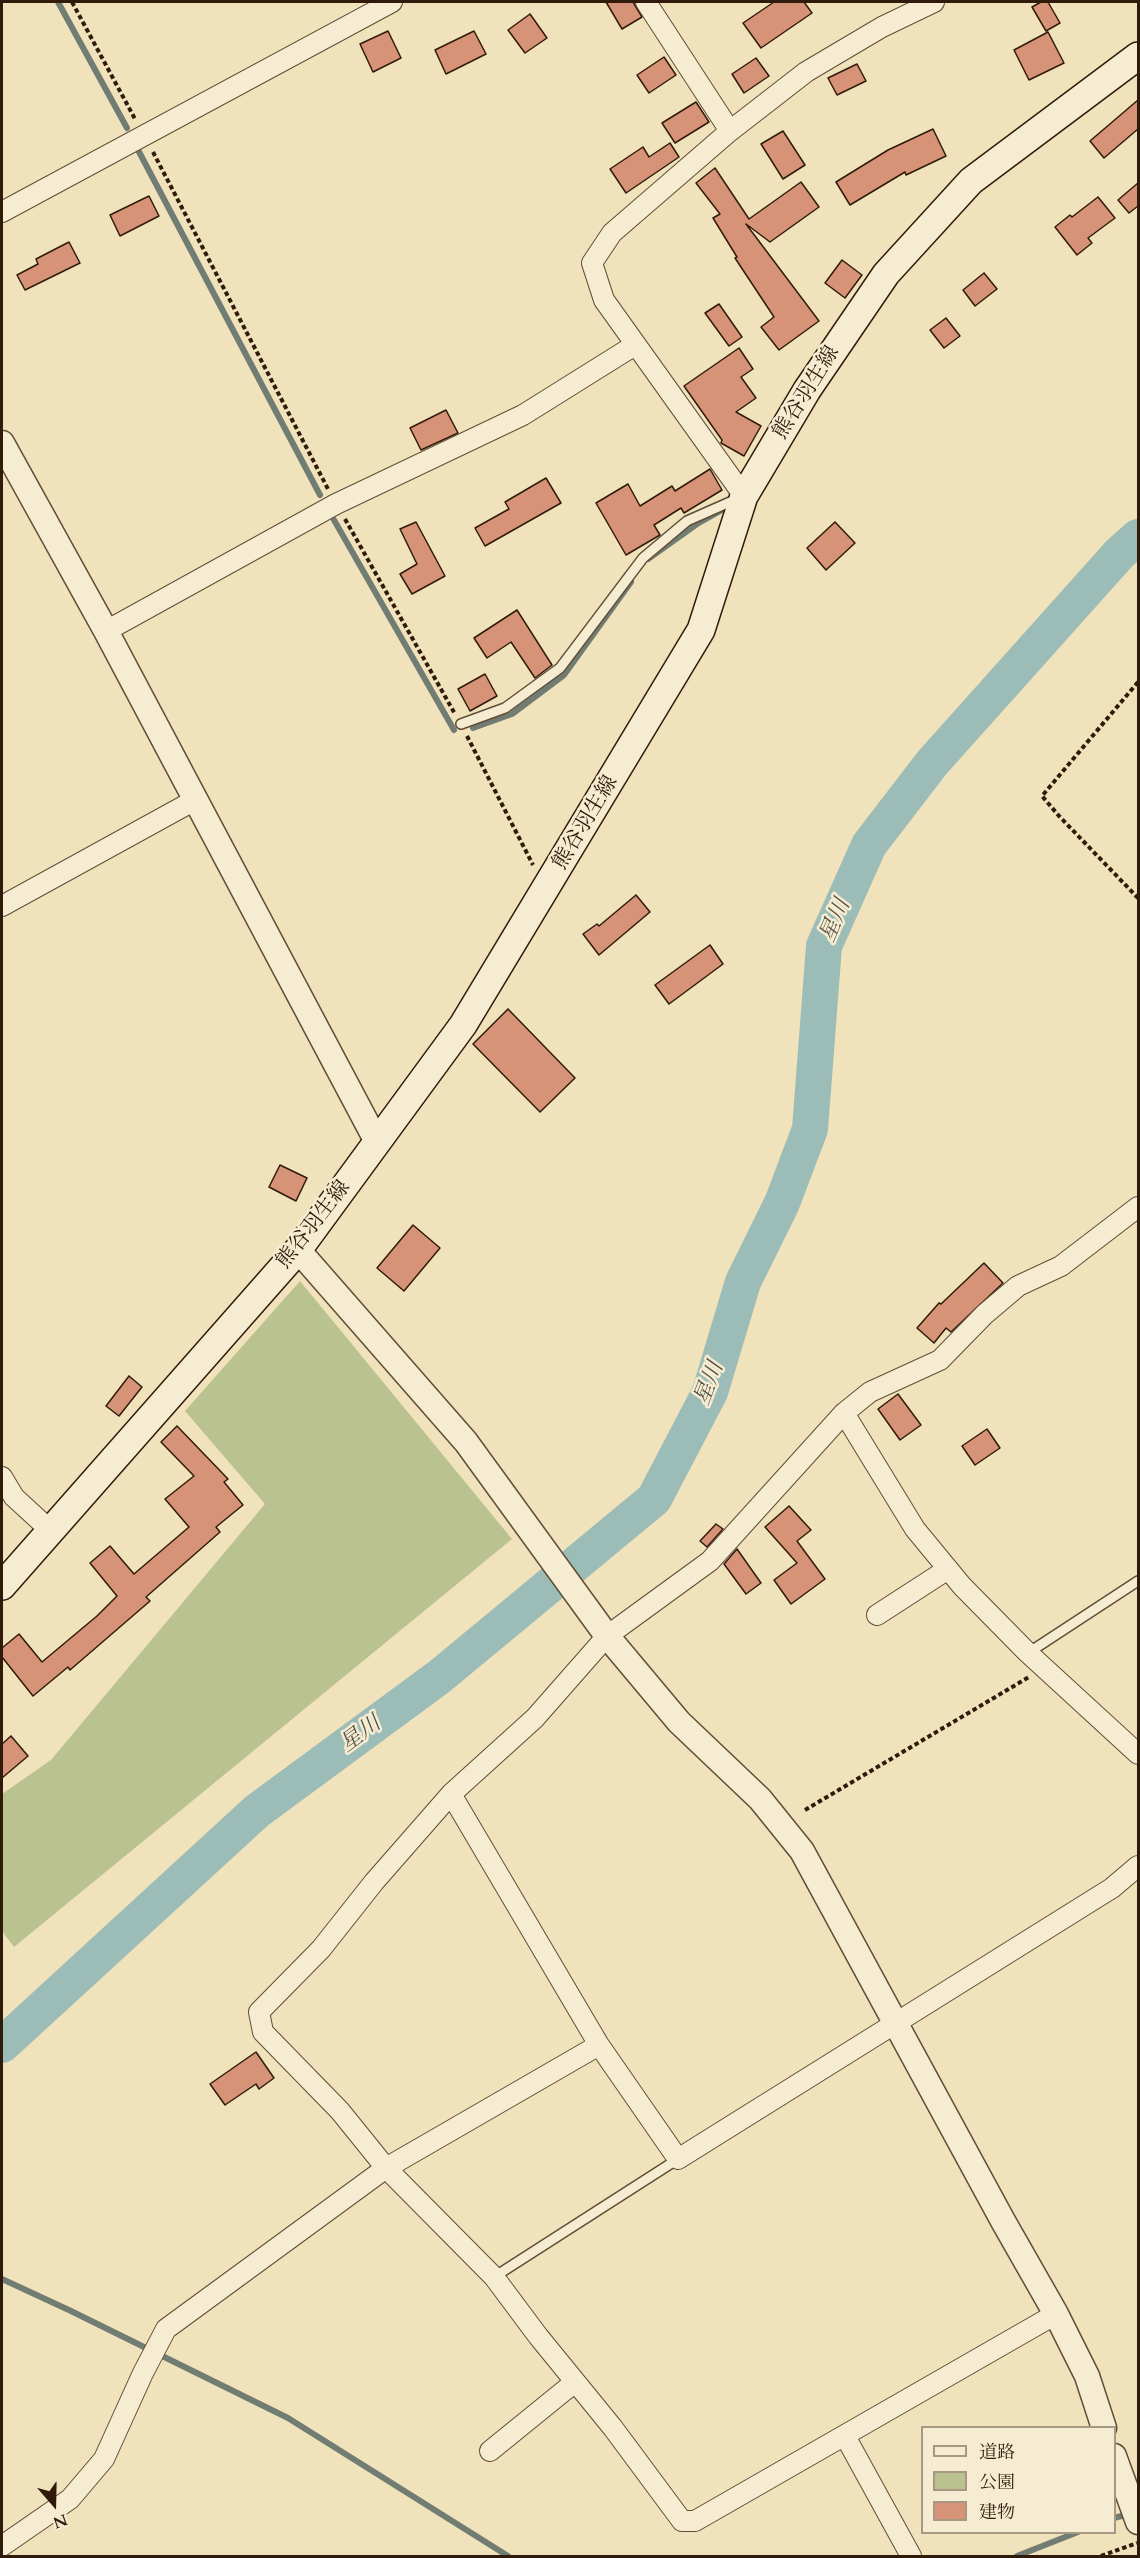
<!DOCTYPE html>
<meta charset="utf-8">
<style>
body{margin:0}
#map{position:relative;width:1140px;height:2558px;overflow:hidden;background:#f0e2ba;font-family:Cardo,"Noto Serif JP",serif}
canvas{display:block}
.frame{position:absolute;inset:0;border:3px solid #301b0b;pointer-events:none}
.legend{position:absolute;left:921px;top:2426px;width:195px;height:108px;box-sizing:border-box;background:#f5ecd2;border:2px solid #a69882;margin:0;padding:8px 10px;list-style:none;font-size:18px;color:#301b0b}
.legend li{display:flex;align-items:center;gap:12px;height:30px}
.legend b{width:30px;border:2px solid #a69882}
.north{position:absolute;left:24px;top:2474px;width:60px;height:60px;-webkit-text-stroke:4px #f5ecd2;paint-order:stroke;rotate:160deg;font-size:16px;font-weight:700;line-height:24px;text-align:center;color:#301b0b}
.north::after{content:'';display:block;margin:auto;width:21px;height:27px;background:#301b0b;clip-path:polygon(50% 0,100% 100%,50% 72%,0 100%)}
</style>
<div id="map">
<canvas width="1140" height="2558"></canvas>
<div class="frame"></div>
<ul class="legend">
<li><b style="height:8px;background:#f5ecd2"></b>道路</li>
<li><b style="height:16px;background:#bac390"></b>公園</li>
<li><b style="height:16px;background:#d79377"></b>建物</li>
</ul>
<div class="north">N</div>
</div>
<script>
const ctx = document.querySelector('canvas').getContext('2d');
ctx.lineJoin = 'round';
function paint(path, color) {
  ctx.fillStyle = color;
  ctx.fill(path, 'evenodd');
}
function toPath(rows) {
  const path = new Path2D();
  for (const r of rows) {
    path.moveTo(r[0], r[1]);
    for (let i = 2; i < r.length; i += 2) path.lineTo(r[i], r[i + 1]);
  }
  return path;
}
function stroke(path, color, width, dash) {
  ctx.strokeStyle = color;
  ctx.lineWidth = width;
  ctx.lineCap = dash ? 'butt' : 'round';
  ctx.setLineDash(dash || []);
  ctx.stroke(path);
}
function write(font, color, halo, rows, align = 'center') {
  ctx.font = font + ' Cardo,"Noto Serif JP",serif';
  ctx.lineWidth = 5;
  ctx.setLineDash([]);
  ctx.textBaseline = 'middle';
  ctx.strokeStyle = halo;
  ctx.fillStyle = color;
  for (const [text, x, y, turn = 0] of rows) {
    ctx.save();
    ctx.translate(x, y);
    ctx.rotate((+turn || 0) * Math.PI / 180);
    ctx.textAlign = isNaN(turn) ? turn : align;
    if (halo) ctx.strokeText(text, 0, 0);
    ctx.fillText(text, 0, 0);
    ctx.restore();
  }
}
const green = toPath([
 [300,1281,512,1539,14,1947,2,1931,2,1794,51,1760,265,1504,185,1411]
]);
const stream = toPath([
 [58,2,127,128],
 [137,148,320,495],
 [334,520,454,730],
 [648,559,697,524,722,510],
 [473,728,512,714,564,675,631,582],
 [2,2279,71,2311,288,2418,508,2556],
 [1114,2518,1129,2514],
 [1017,2556,1078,2532]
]);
const river = toPath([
 [2,2045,257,1811,439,1677,654,1499,710,1392,743,1282,782,1203,810,1129,824,946,869,845,932,763,1119,554,1138,537]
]);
const building = toPath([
 [606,2,633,2,642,17,622,29,606,2],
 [774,2,804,2,812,13,761,48,743,23,774,2],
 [1041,2,1048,2,1060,23,1046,31,1032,7,1041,2],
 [530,14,547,38,525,53,508,30,530,14],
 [388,31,401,58,373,72,360,44,388,31],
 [474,31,486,54,446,74,435,50,474,31],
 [1048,32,1064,63,1029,80,1014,50,1048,32],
 [664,57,676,75,649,93,637,75,664,57],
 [756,58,769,76,744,93,732,74,756,58],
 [857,64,866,81,837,95,828,78,857,64],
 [1138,100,1138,129,1104,158,1090,141,1138,100],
 [696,102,709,122,675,143,662,123,696,102],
 [933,129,946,156,906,175,905,172,850,205,836,182,888,150,933,129],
 [783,131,805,165,783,179,761,144,783,131],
 [670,143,679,157,626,193,610,169,643,147,649,157,670,143],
 [715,168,749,219,801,182,819,207,770,242,746,224,819,321,779,350,761,327,774,317,735,258,737,257,713,218,720,214,696,183,715,168],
 [1138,183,1138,206,1129,213,1118,200,1138,183],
 [149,196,159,216,120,236,110,215,149,196],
 [1098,197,1115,218,1088,238,1092,243,1077,255,1055,227,1070,215,1072,217,1098,197],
 [69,242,80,263,25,290,17,275,38,264,36,259,69,242],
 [842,260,862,275,845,298,825,283,842,260],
 [984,273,997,289,975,306,963,290,984,273],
 [719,304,742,337,729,346,705,313,719,304],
 [946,318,960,336,944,348,930,330,946,318],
 [739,348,753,369,741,377,756,398,736,412,761,426,744,456,721,443,722,440,684,386,739,348],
 [446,410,458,433,421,450,410,428,446,410],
 [710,469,722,490,684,513,681,508,654,525,660,535,626,555,596,503,628,484,640,506,672,486,675,491,710,469],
 [546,478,561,503,485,546,475,528,509,509,505,502,546,478],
 [416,522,445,576,412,594,400,574,417,564,400,529,416,522],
 [835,522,855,543,826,570,807,548,835,522],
 [517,610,552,665,535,678,511,642,487,658,474,638,517,610],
 [485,674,497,696,470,711,458,689,485,674],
 [636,895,650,912,599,955,583,934,597,924,599,926,636,895],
 [710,945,723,964,669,1004,655,985,710,945],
 [508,1009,575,1078,540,1112,473,1044,508,1009],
 [280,1165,307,1178,296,1201,269,1187,280,1165],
 [413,1225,440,1248,404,1291,377,1268,413,1225],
 [984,1263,1003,1283,951,1332,946,1328,934,1343,917,1328,939,1303,941,1304,984,1263],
 [129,1376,142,1387,119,1416,106,1406,129,1376],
 [898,1394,921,1425,900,1440,878,1409,898,1394],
 [177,1426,228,1479,224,1482,243,1505,216,1527,220,1532,146,1597,150,1601,70,1670,68,1667,33,1696,2,1657,2,1648,19,1634,42,1662,97,1616,117,1596,90,1563,110,1546,134,1574,189,1527,165,1499,194,1476,161,1442,177,1426],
 [987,1429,1000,1448,975,1465,962,1446,987,1429],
 [789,1506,811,1530,797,1541,825,1579,791,1604,774,1580,797,1563,765,1527,789,1506],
 [716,1524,723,1529,707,1547,700,1541,716,1524],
 [737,1549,761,1583,746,1594,724,1564,737,1549],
 [11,1736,28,1756,2,1778,2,1744,11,1736],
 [256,2052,274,2078,259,2089,256,2084,225,2105,210,2084,256,2052]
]);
const path = toPath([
 [72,2,135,119],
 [153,152,328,489],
 [345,519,455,714],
 [1138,682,1042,796,1059,816,1138,898],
 [467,736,533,865],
 [805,1810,1029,1677],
 [1101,2556,1137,2543]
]);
const service = toPath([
 [461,724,505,708,560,668,643,558,687,521,739,498],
 [1028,1653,1138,1581],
 [494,2277,678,2159]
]);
const minor = toPath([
 [646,2,730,131],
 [2,212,392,2],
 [744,496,604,300,592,263,612,233,730,131,806,72,882,27,934,2],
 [106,631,336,504,523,415,635,345],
 [2,906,195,800],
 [844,1413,915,1529,962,1586,1028,1653,1138,1754],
 [2,1477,14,1497,51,1531],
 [877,1615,948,1569],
 [451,1794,599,2045,678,2159,1112,1888,1138,1866],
 [1056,2314,695,2521,682,2521,613,2428,538,2336,494,2277,386,2168,340,2111,263,2032,259,2012,321,1949,374,1882,451,1794,535,1718,607,1636,710,1561,844,1413,870,1392,940,1360,985,1314,1018,1286,1061,1266,1138,1207],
 [845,2436,911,2556],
 [490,2451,575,2382],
 [2,2546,70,2499,104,2459,143,2373,166,2329,386,2168,599,2045]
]);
const tertiary = toPath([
 [2,443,106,631,377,1142],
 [298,1250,466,1442,607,1636,679,1722,760,1799,802,1851,1003,2221,1056,2314,1087,2376,1104,2428],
 [1114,2456,1138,2522]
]);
const secondary = toPath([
 [2,1586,298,1250,463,1025,701,630,744,496,807,390,886,274,971,181,1138,56]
]);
const streetNames = [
 ["熊谷羽生線",807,393,-58],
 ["熊谷羽生線",586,823,-59],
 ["熊谷羽生線",314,1225,-52]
];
const waterNames = [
 ["星川",836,921,-67],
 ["星川",710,1384,-69],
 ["星川",361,1735,-36]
];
paint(green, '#bac390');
stroke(stream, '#717c72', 6);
stroke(river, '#9cbcb7', 36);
paint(building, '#d79377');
stroke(building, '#301b0b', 1.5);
stroke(service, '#604d37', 12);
stroke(minor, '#604d37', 22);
stroke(tertiary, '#604d37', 27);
stroke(secondary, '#301b0b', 30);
stroke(path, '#301b0b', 4, [4.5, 3]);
stroke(service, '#f5ecd2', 9);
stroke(minor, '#f5ecd2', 20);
stroke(tertiary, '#f5ecd2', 24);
stroke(secondary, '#f5ecd2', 27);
write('21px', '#301b0b', '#f5ecd2', streetNames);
write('italic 22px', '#565347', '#f5ecd2', waterNames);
</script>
